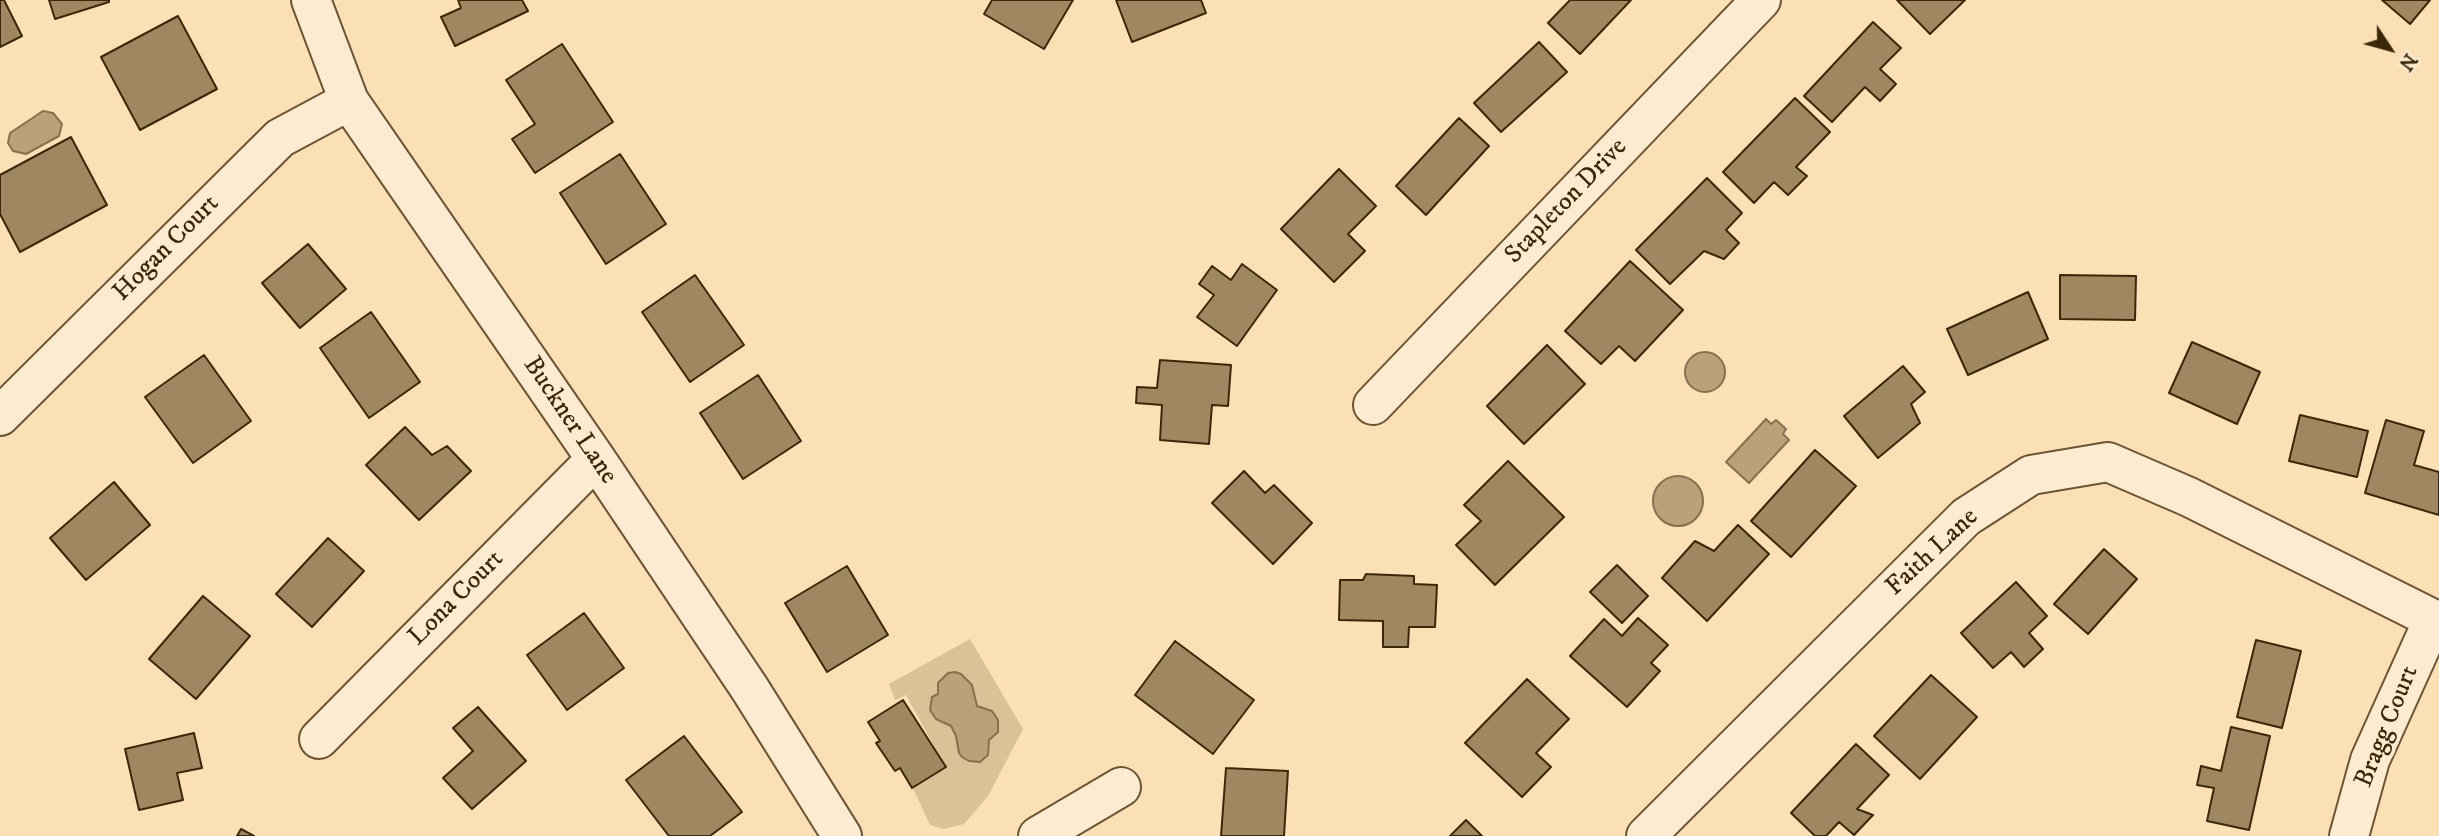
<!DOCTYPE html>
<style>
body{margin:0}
#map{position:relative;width:2439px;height:836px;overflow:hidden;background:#fbe0b6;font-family:"IM FELL DW Pica",serif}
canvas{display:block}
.north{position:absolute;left:2355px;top:14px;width:70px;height:70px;-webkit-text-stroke:5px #fcebd0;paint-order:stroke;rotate:126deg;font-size:19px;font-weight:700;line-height:28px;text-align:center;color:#3c2708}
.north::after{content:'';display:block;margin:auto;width:24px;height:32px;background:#3c2708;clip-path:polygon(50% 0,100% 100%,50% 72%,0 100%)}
</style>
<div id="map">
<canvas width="2439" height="836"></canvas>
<div class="north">N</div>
</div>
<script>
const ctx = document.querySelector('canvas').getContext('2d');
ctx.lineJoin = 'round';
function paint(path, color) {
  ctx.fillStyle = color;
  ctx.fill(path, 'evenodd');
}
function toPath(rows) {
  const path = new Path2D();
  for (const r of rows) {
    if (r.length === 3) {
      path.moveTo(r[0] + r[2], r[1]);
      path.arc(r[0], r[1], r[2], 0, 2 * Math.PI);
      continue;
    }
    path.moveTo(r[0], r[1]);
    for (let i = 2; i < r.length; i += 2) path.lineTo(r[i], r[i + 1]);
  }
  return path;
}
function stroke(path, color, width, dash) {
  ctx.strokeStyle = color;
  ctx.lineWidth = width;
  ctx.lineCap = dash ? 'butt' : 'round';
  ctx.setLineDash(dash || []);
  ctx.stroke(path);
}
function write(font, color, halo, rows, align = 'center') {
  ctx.font = font + ' "IM FELL DW Pica",serif';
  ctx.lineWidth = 7;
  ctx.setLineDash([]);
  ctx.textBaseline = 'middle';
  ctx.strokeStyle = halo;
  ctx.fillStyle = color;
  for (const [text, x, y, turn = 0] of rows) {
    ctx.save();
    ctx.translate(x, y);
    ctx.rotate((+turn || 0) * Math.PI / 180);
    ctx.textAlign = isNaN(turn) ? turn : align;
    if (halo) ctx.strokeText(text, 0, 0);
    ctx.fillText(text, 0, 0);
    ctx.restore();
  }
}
const green = toPath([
 [970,639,1023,729,988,796,964,824,944,829,930,825,910,782,944,764,906,695,895,700,889,684]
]);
const water = toPath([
 [43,111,53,113,62,124,59,136,26,154,13,151,8,143,10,133,43,111],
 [1705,372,20],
 [1766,419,1771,424,1776,420,1786,429,1783,434,1789,440,1749,483,1726,462,1766,419],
 [1678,501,25],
 [955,672,961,674,972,685,977,706,992,711,998,720,998,732,989,740,988,755,980,762,969,761,962,757,959,753,956,736,951,726,936,719,930,710,932,697,938,694,938,683,948,673,955,672]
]);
const building = toPath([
 [0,0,4,0,22,36,0,47,0,0],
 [49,0,109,0,109,2,55,19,49,0],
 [458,0,522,0,528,11,455,46,441,17,461,8,458,0],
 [992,0,1073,0,1044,49,984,14,992,0],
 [1116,0,1201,0,1206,13,1132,42,1116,0],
 [1570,0,1631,0,1580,54,1548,23,1570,0],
 [1897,0,1965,0,1930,34,1897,0],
 [2382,0,2430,0,2410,24,2382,0],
 [178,16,217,89,140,130,101,57,178,16],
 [1873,22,1901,48,1880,69,1896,84,1880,101,1865,87,1832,122,1804,96,1873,22],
 [1539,42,1567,72,1501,132,1474,103,1539,42],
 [562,44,613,122,535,173,512,139,535,124,506,80,562,44],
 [1795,98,1830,132,1796,167,1807,176,1788,195,1774,182,1754,203,1723,172,1795,98],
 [1459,118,1489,146,1426,215,1396,186,1459,118],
 [71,137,107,205,20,252,0,214,0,175,71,137],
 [620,154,666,224,606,264,560,193,620,154],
 [1339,169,1376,206,1348,234,1365,251,1334,282,1281,229,1339,169],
 [1707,178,1742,213,1726,230,1739,243,1724,259,1704,251,1670,284,1636,250,1707,178],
 [308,244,346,289,300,328,262,283,308,244],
 [1630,261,1683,310,1635,361,1619,346,1601,364,1565,331,1630,261],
 [1242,264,1277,290,1237,346,1197,317,1214,295,1199,284,1212,266,1231,280,1242,264],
 [695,275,744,345,690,382,642,312,695,275],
 [2060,275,2136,276,2135,320,2060,319,2060,275],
 [2028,292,2048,339,1968,375,1947,329,2028,292],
 [371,312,420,382,369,418,320,348,371,312],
 [2192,342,2260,372,2237,424,2169,393,2192,342],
 [1547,345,1585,384,1524,444,1487,406,1547,345],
 [204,355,251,421,193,463,145,397,204,355],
 [1160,360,1231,365,1228,406,1212,405,1209,444,1160,440,1162,405,1136,403,1137,387,1157,388,1160,360],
 [1903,366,1925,392,1911,404,1920,423,1878,458,1844,416,1903,366],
 [758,375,801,441,743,479,700,413,758,375],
 [2300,415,2368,431,2357,477,2289,461,2300,415],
 [2386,420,2424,431,2414,465,2439,472,2439,515,2365,493,2386,420],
 [405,427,432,455,447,446,471,471,419,520,366,465,405,427],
 [1815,450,1856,486,1791,557,1751,521,1815,450],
 [1508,461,1564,517,1495,585,1456,545,1481,521,1464,505,1508,461],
 [1244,471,1265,493,1274,485,1312,523,1273,564,1212,503,1244,471],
 [114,482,150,525,86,580,50,538,114,482],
 [1738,525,1769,554,1707,621,1662,578,1695,541,1714,551,1738,525],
 [328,538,364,571,312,627,276,594,328,538],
 [2104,549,2137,579,2088,634,2054,604,2104,549],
 [1617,565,1648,596,1622,623,1590,592,1617,565],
 [847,566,888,635,827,672,785,603,847,566],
 [1366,574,1414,576,1414,584,1437,585,1435,627,1409,627,1408,647,1383,647,1383,621,1339,620,1340,580,1363,580,1366,574],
 [2016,582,2047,616,2029,633,2043,649,2024,667,2011,652,1993,668,1961,633,2016,582],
 [203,596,250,636,196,699,149,659,203,596],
 [584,613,624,668,567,710,527,655,584,613],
 [1638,618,1668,645,1651,663,1660,671,1627,707,1570,656,1604,619,1622,636,1638,618],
 [2256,640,2301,651,2282,728,2237,717,2256,640],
 [1175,641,1254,700,1213,754,1135,695,1175,641],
 [1931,675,1977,717,1920,779,1874,736,1931,675],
 [1527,679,1569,719,1536,753,1551,767,1522,797,1465,743,1527,679],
 [903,700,946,767,912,788,900,768,895,771,876,743,880,741,868,722,903,700],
 [478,707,526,761,472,809,443,778,473,751,453,728,478,707],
 [2231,727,2270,736,2249,830,2207,821,2214,788,2197,785,2201,766,2221,771,2231,727],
 [194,733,202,768,177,773,183,800,139,810,125,749,194,733],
 [684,736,742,812,710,836,669,836,626,780,684,736],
 [1856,744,1889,775,1857,809,1873,815,1854,835,1839,822,1826,836,1815,836,1791,813,1856,744],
 [1226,768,1288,771,1284,836,1221,836,1226,768],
 [1466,820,1482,836,1450,836,1466,820],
 [241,829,254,836,237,836,241,829]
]);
const minor = toPath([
 [311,0,349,101,596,459,750,689,842,836],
 [1373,405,1761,0],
 [0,416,280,138,349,101],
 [319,739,596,459],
 [1038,836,1121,787],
 [1646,836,1966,517,2031,475,2108,462,2189,497,2439,622],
 [2349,836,2370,760,2433,620]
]);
const streetNames = [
 ["Stapleton Drive",1567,202,-46],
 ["Hogan Court",167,249,-45],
 ["Buckner Lane",569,421,56],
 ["Faith Lane",1933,553,-43],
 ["Lona Court",457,599,-45],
 ["Bragg Court",2388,727,-68]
];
paint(green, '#dbc198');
paint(water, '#baa17b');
stroke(water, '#88704d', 2);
paint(building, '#9f8762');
stroke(building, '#3c2708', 2);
stroke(minor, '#6c5534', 42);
stroke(minor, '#fcebd0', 38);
write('26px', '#3c2708', '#fcebd0', streetNames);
</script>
